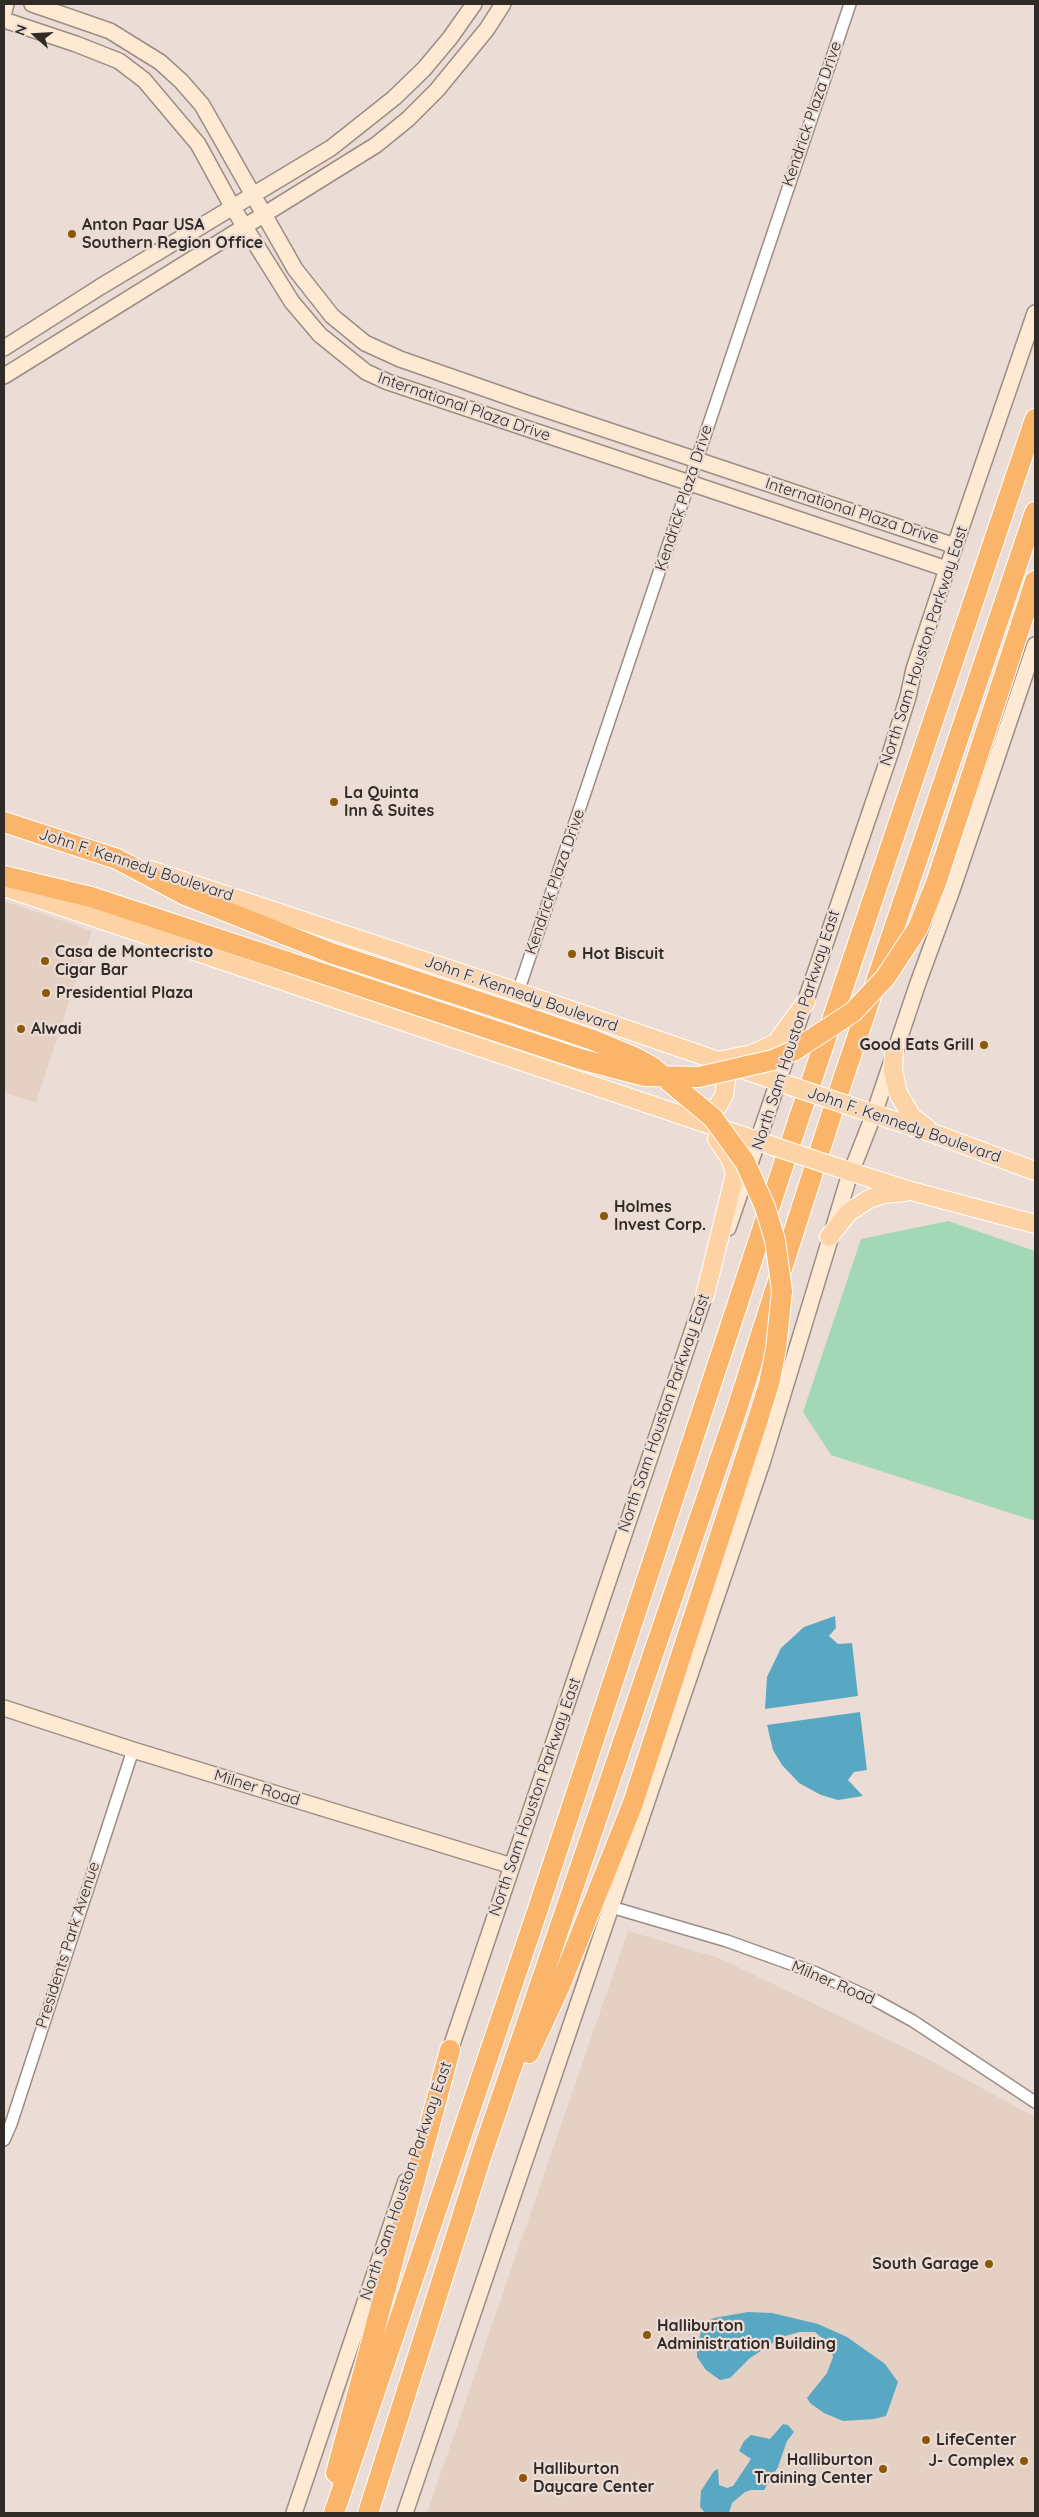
<!DOCTYPE html>
<style>
body{margin:0}
#map{position:relative;width:1039px;height:2517px;overflow:hidden;background:#ebddd5;font-family:Quicksand,sans-serif}
canvas{display:block}
.frame{position:absolute;inset:0;border:5px solid #312b28;pointer-events:none}
.north{position:absolute;left:10px;top:10px;width:50px;height:50px;-webkit-text-stroke:4px #ebddd5;paint-order:stroke;rotate:289deg;font-size:14px;font-weight:700;line-height:20px;text-align:center;color:#312b28}
.north::after{content:'';display:block;margin:auto;width:18px;height:22px;background:#312b28;clip-path:polygon(50% 0,100% 100%,50% 72%,0 100%)}
</style>
<div id="map">
<canvas width="1039" height="2517"></canvas>
<div class="frame"></div>
<div class="north">N</div>
</div>
<script>
const ctx = document.querySelector('canvas').getContext('2d');
ctx.lineJoin = 'round';
function paint(path, color) {
  ctx.fillStyle = color;
  ctx.fill(path, 'evenodd');
}
function toPath(rows) {
  const path = new Path2D();
  for (const r of rows) {
    path.moveTo(r[0], r[1]);
    for (let i = 2; i < r.length; i += 2) path.lineTo(r[i], r[i + 1]);
  }
  return path;
}
function stroke(path, color, width, dash) {
  ctx.strokeStyle = color;
  ctx.lineWidth = width;
  ctx.lineCap = dash ? 'butt' : 'round';
  ctx.setLineDash(dash || []);
  ctx.stroke(path);
}
function write(font, color, halo, rows, align = 'center') {
  ctx.font = font + ' Quicksand,sans-serif';
  ctx.lineWidth = 4.5;
  ctx.setLineDash([]);
  ctx.textBaseline = 'middle';
  ctx.strokeStyle = halo;
  ctx.fillStyle = color;
  for (const [text, x, y, turn = 0] of rows) {
    ctx.save();
    ctx.translate(x, y);
    ctx.rotate((+turn || 0) * Math.PI / 180);
    ctx.textAlign = isNaN(turn) ? turn : align;
    if (halo) ctx.strokeText(text, 0, 0);
    ctx.fillText(text, 0, 0);
    ctx.restore();
  }
}
const built = toPath([
 [4,901,92,931,36,1103,4,1092],
 [628,1931,719,1958,924,2057,1035,2117,1035,2513,427,2513]
]);
const green = toPath([
 [948,1221,1035,1251,1035,1521,831,1455,803,1412,861,1239]
]);
const water = toPath([
 [835,1616,836,1628,829,1636,838,1644,852,1643,858,1696,765,1709,767,1677,781,1648,804,1627],
 [860,1712,867,1770,854,1772,848,1780,863,1796,838,1800,821,1795,799,1783,782,1765,773,1750,767,1725],
 [748,2312,772,2313,818,2324,847,2337,874,2356,885,2364,898,2382,886,2416,874,2419,843,2421,824,2413,810,2403,807,2398,827,2373,833,2357,830,2345,815,2332,799,2332,782,2337,750,2358,730,2378,720,2380,706,2370,697,2357,697,2346,703,2324,714,2318],
 [783,2424,788,2425,794,2432,787,2441,778,2467,764,2490,751,2490,745,2492,732,2503,729,2513,705,2513,700,2507,701,2491,714,2471,718,2469,719,2485,727,2488,733,2486,751,2459,739,2451,744,2441,751,2435,770,2439]
]);
const street = toPath([
 [518,992,850,4],
 [611,1907,727,1941,816,1973,873,1999,913,2021,1035,2102],
 [4,2140,11,2124,133,1750]
]);
const secondary = toPath([
 [32,4,110,31,160,62,181,81,202,105,295,269,332,316,365,343,400,359,526,403,955,546],
 [4,12,6,4],
 [4,20,76,44,119,61,144,80,198,144,233,208,292,302,320,335,366,372,388,382,947,569],
 [4,348,100,287,331,148,394,98,424,69,450,38,474,4],
 [4,376,376,145,408,119,437,90,487,29,503,4],
 [728,1228,890,754,908,697,914,669,947,569,1035,313],
 [4,1708,133,1750,512,1866],
 [447,2059,708,1285],
 [294,2513,406,2181],
 [405,2513,763,1460,848,1180,874,1114,918,983,951,893,1035,645]
]);
const primary = toPath([
 [150,870,518,992,794,1087],
 [4,887,773,1146],
 [894,1051,893,1070,898,1093,912,1117,927,1128],
 [718,1061,752,1054,776,1043,806,1002],
 [693,1108,706,1112,718,1106,724,1095,727,1074,716,1062],
 [856,1108,938,1135,1035,1171],
 [836,1167,911,1191,1035,1224],
 [829,1237,849,1212,869,1199,884,1194,905,1192],
 [705,1295,735,1174,731,1160,717,1139]
]);
const highway = toPath([
 [1029,600,1035,581],
 [4,822,117,859,185,895,331,953,507,1011],
 [4,876,91,897,288,962],
 [529,2053,560,1986,633,1803,758,1419],
 [336,2473,450,2050],
 [334,2513,537,1912,798,1121,1035,419],
 [368,2513,482,2154,737,1409,839,1091,1035,512]
]);
const primaryBridge = toPath([
 [794,1087,856,1108],
 [773,1146,836,1167]
]);
const highwayBridge = toPath([
 [288,962,580,1059,645,1076,699,1077,773,1060,793,1051,853,1012,885,978,918,928,936,883,1029,600],
 [507,1011,593,1040,636,1058,652,1067,713,1118,745,1162,765,1207,775,1240,782,1291,776,1349,769,1384,758,1419]
]);
const markers = [
 [72,234,5,"#8d5808"],
 [334,802,5,"#8d5808"],
 [572,954,5,"#8d5808"],
 [45,961,5,"#8d5808"],
 [46,993,5,"#8d5808"],
 [21,1029,5,"#8d5808"],
 [984,1045,5,"#8d5808"],
 [604,1216,5,"#8d5808"],
 [989,2264,5,"#8d5808"],
 [647,2335,5,"#8d5808"],
 [926,2440,5,"#8d5808"],
 [1024,2461,5,"#8d5808"],
 [883,2469,5,"#8d5808"],
 [523,2478,5,"#8d5808"]
];
const streetNames = [
 ["Kendrick Plaza Drive",812,114,-71],
 ["International Plaza Drive",464,407,19],
 ["Kendrick Plaza Drive",684,498,-72],
 ["International Plaza Drive",852,511,18],
 ["North Sam Houston Parkway East",924,646,-72],
 ["John F. Kennedy Boulevard",136,865,18],
 ["Kendrick Plaza Drive",555,882,-71],
 ["John F. Kennedy Boulevard",521,994,19],
 ["North Sam Houston Parkway East",796,1030,-72],
 ["John F. Kennedy Boulevard",904,1125,19],
 ["North Sam Houston Parkway East",664,1413,-71],
 ["Milner Road",257,1788,17],
 ["North Sam Houston Parkway East",535,1797,-71],
 ["Presidents Park Avenue",68,1945,-72],
 ["Milner Road",833,1983,23],
 ["North Sam Houston Parkway East",406,2181,-71]
];
const poiNames = [
 ["Anton Paar USA",82,225],
 ["Southern Region Office",82,243],
 ["La Quinta",344,793],
 ["Inn & Suites",344,811],
 ["Casa de Montecristo",55,952],
 ["Cigar Bar",55,970],
 ["Hot Biscuit",582,954],
 ["Presidential Plaza",56,993],
 ["Alwadi",31,1029],
 ["Good Eats Grill",974,1045,"right"],
 ["Holmes",614,1207],
 ["Invest Corp.",614,1225],
 ["South Garage",979,2264,"right"],
 ["Halliburton",657,2326],
 ["Administration Building",657,2344],
 ["LifeCenter",936,2440],
 ["Halliburton",873,2460,"right"],
 ["Training Center",873,2478,"right"],
 ["J- Complex",1014,2461,"right"],
 ["Halliburton",533,2469],
 ["Daycare Center",533,2487]
];
paint(built, '#e5d0c4');
paint(green, '#a3d8b7');
paint(water, '#58a8c4');
stroke(street, '#9a8d85', 14);
stroke(secondary, '#9a8d85', 18);
stroke(primary, '#fff', 20);
stroke(highway, '#fff', 22);
stroke(street, '#fff', 11);
stroke(secondary, '#fee9d2', 15);
stroke(primary, '#fdd3a6', 18);
stroke(highway, '#fbb56a', 20);
stroke(primaryBridge, '#fff', 20, []);
stroke(highwayBridge, '#fff', 22, []);
stroke(primaryBridge, '#fdd3a6', 18);
stroke(highwayBridge, '#fbb56a', 20);
for (const [x, y, r, color] of markers) {
  const dot = new Path2D();
  dot.arc(x, y, r, 0, 2 * Math.PI);
  ctx.fillStyle = color;
  ctx.fill(dot);
  stroke(dot, '#ebddd5', 2);
}
write('16px', '#312b28', '#ebddd5', streetNames);
write('bold 16px', '#312b28', '#ebddd5', poiNames, 'left');
</script>
